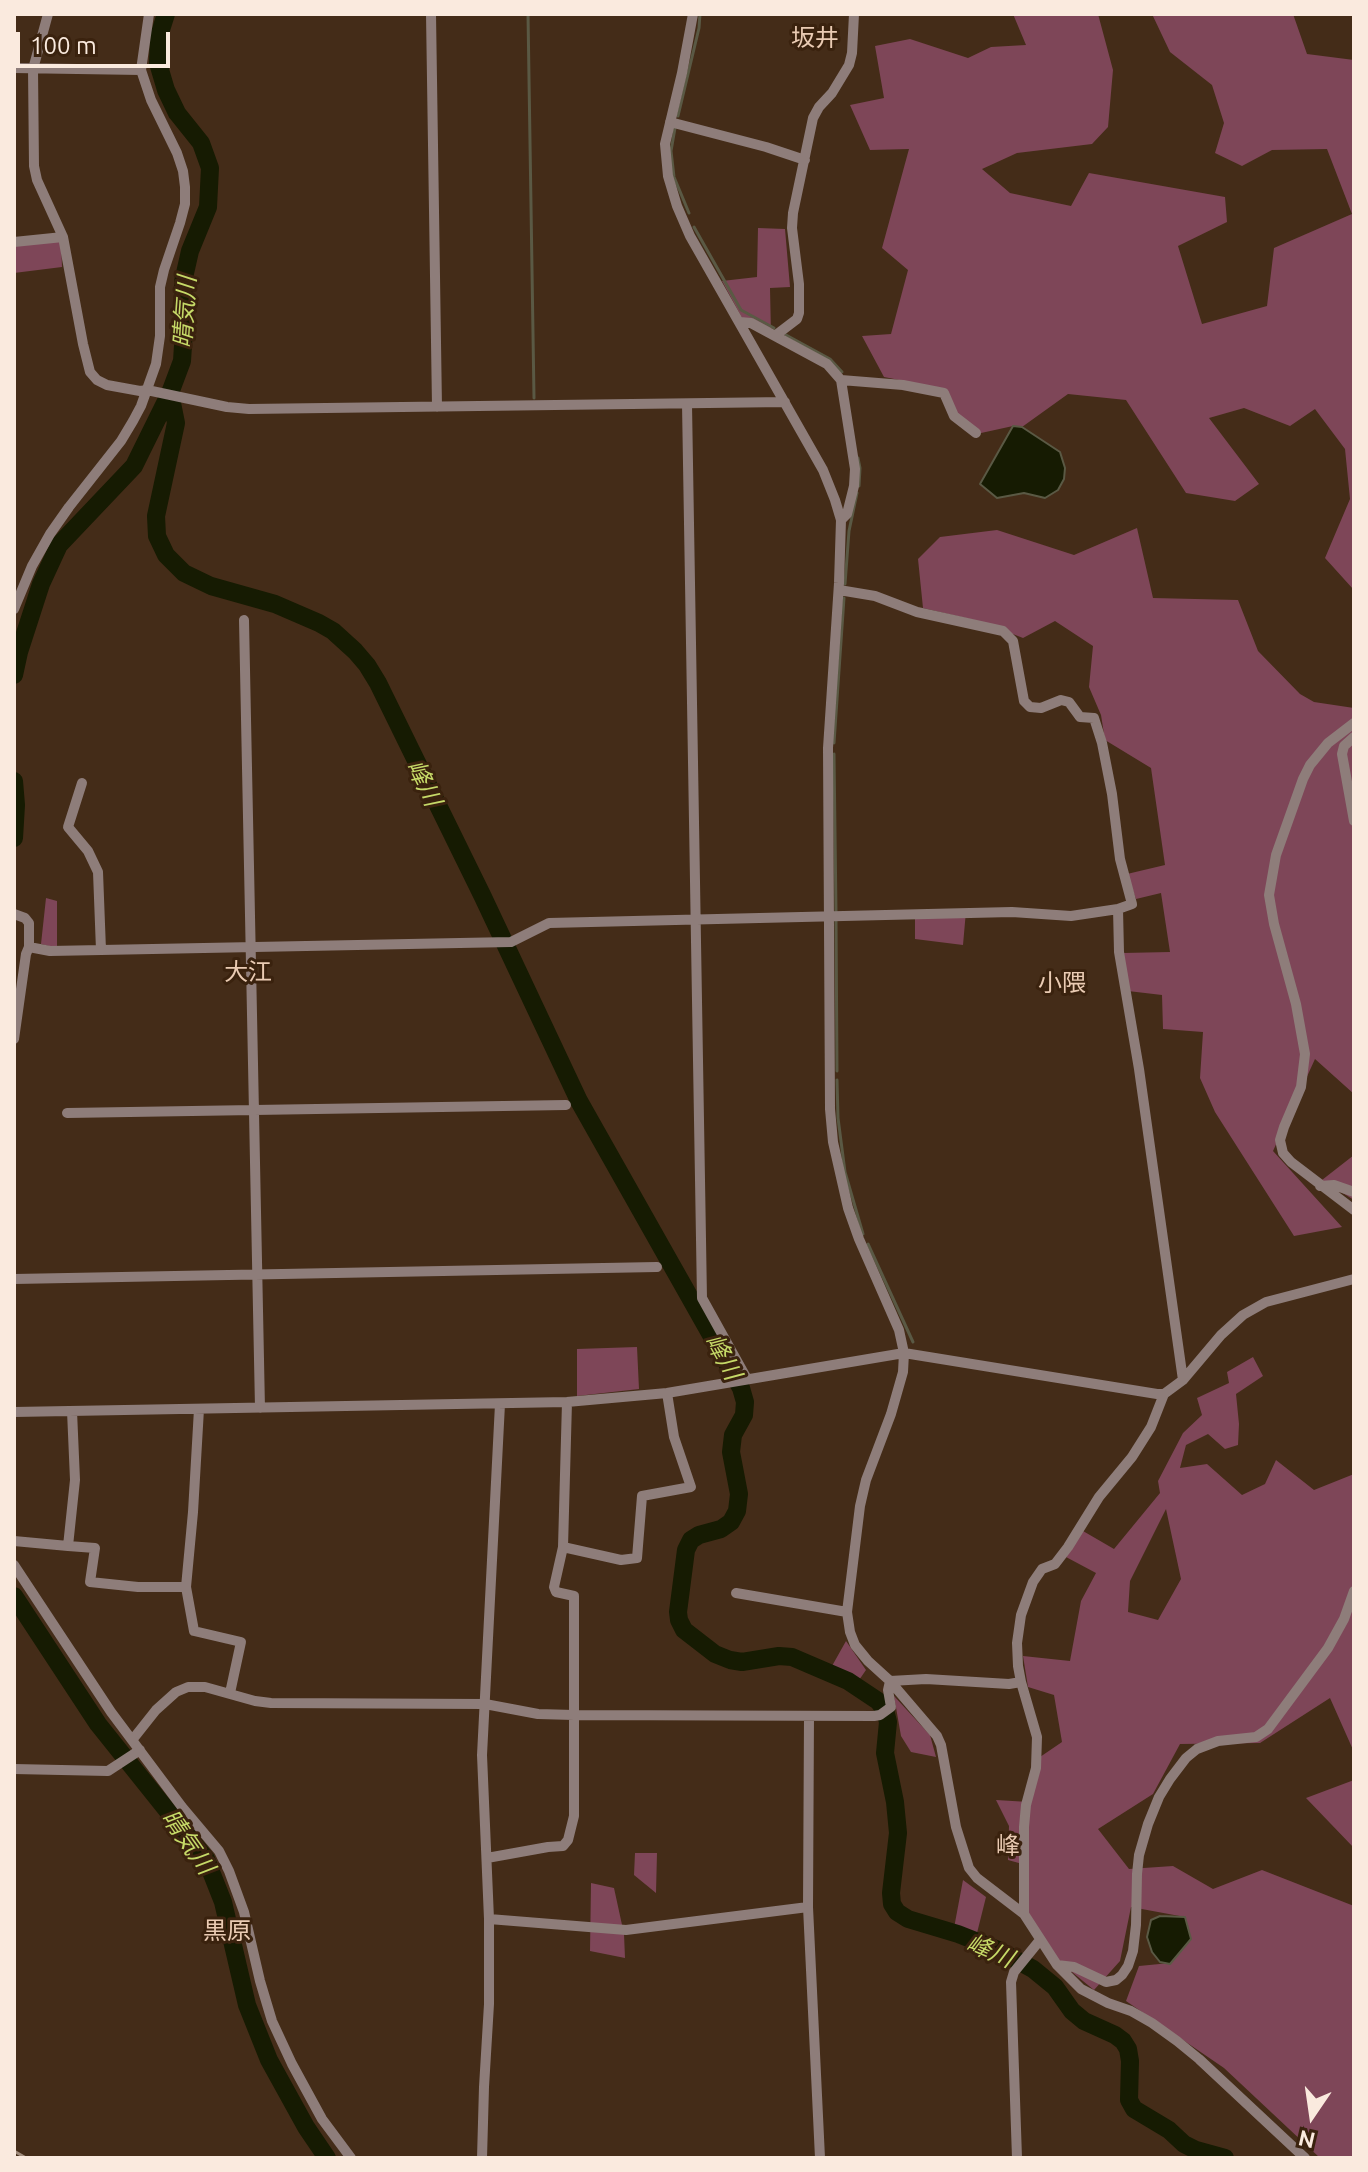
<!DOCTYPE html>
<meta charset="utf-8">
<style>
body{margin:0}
#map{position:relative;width:1368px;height:2172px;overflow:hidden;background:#442c18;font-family:Ubuntu,sans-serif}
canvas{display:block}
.frame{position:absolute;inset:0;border:16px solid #faeade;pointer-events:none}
.north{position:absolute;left:1272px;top:2076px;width:80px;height:80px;-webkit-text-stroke:6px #3a220e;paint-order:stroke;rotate:193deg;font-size:22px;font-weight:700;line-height:32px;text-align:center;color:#faeade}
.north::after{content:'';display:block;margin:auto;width:28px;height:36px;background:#faeade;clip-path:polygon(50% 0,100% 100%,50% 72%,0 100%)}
.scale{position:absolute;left:16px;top:32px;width:154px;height:36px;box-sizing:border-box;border:4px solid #faeade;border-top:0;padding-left:10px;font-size:24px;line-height:28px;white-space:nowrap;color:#faeade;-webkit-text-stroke:6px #3a220e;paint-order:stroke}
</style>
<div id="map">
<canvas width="1368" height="2172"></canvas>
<div class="frame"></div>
<div class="north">N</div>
<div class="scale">100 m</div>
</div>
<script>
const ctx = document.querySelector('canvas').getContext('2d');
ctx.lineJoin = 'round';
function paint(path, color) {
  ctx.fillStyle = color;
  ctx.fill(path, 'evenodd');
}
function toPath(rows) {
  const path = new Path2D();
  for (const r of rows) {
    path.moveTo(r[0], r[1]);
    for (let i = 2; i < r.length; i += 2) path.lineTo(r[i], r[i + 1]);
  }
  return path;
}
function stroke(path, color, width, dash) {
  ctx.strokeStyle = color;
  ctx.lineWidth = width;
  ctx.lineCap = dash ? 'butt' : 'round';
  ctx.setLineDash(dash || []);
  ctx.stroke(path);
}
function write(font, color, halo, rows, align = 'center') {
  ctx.font = font + ' Ubuntu,"Noto Sans JP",sans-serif';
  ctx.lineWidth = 6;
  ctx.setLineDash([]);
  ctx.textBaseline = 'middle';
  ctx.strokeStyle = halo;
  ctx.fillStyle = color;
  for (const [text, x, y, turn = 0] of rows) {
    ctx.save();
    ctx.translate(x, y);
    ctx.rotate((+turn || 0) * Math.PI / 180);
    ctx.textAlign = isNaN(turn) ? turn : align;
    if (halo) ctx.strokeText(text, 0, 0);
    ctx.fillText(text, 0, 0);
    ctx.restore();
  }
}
const green = toPath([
 [1013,14,1098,14,1113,70,1108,127,1092,144,1017,153,982,169,1010,193,1071,206,1089,173,1225,197,1227,222,1178,246,1202,324,1267,306,1274,248,1352,214,1327,149,1272,150,1242,166,1215,153,1224,123,1212,85,1170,52,1152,14,1293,14,1307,54,1354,60,1354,592,1353,589,1325,558,1350,499,1345,449,1315,409,1290,426,1244,408,1209,418,1259,484,1235,501,1186,493,1126,400,1068,394,1022,427,1013,426,972,435,940,388,884,377,862,336,891,334,908,270,882,248,909,149,870,150,850,105,884,98,875,46,910,39,968,58,991,47,1026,45],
 [758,228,785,229,790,287,770,288,771,335,746,325,722,281,757,277],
 [61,241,62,267,14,273,14,245],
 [1137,528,1153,598,1238,600,1258,651,1300,694,1314,702,1354,708,1354,1094,1315,1059,1273,1151,1342,1227,1294,1236,1215,1112,1200,1078,1203,1032,1163,1029,1162,995,1128,991,1123,953,1170,952,1161,893,1136,899,1127,874,1165,865,1151,768,1105,740,1101,715,1089,687,1093,646,1055,621,1023,638,982,622,923,608,918,559,940,537,997,530,1074,555],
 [46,898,57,901,57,948,41,944],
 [966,911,963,945,915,939,915,913],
 [1354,1155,1354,1200,1322,1180],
 [637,1347,639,1389,577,1396,577,1349],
 [1253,1357,1263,1376,1236,1394,1239,1424,1238,1445,1225,1449,1208,1434,1186,1445,1180,1468,1207,1464,1242,1495,1265,1484,1276,1460,1314,1490,1354,1474,1354,1752,1330,1698,1260,1743,1180,1744,1153,1794,1098,1829,1129,1869,1173,1866,1213,1889,1262,1870,1354,1906,1354,2158,1320,2158,1224,2068,1126,2001,1139,1966,1170,1963,1185,1917,1131,1907,1120,1961,1094,1990,1056,1959,1028,1912,1026,1865,1008,1860,1009,1826,996,1800,1029,1802,1040,1757,1062,1742,1054,1695,1028,1687,1023,1656,1070,1661,1081,1601,1096,1573,1066,1557,1083,1531,1114,1549,1160,1493,1158,1481,1183,1433,1202,1415,1197,1398,1229,1383,1227,1372],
 [1166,1509,1181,1579,1158,1620,1128,1612,1130,1581],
 [846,1641,866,1670,857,1683,832,1666],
 [894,1696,930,1735,936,1757,911,1752,901,1736],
 [1354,1780,1354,1848,1306,1798],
 [635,1853,657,1853,656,1893,634,1875],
 [963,1880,986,1897,976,1937,954,1928],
 [591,1883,614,1888,624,1934,625,1958,590,1951]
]);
const water = toPath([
 [1013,426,1022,427,1060,452,1065,468,1064,479,1058,490,1045,498,1024,493,997,498,980,484,1013,426],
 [1160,1916,1185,1917,1191,1939,1170,1964,1160,1962,1152,1952,1147,1937,1151,1920,1160,1916]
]);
const stream = toPath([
 [528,14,534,398],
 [678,116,699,28,700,14],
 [675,128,671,151,674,177,689,213],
 [694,227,741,310,774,328],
 [786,335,830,359,842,372],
 [858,458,860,468,859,486],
 [845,584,849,531,857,493],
 [834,743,844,598],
 [834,754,836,912],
 [836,921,837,1071],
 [837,1080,838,1118,845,1172,863,1234],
 [868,1244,913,1342]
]);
const river = toPath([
 [170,393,176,423,156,516,157,536,166,555,184,573,211,586,275,604,319,623,333,631,355,651,367,665,378,683,483,897,579,1101,741,1388,745,1402,744,1415,733,1435,731,1452,739,1494,737,1511,731,1522,721,1529,699,1535,691,1540,686,1550,678,1612,679,1620,684,1630,715,1654,730,1660,742,1662,779,1656,792,1657,848,1681,878,1701,885,1710,888,1722,885,1753,895,1802,898,1833,891,1893,892,1904,897,1912,908,1919,958,1934,996,1949,1033,1969,1055,1987,1072,2011,1084,2021,1115,2035,1123,2041,1128,2049,1130,2061,1129,2100,1134,2109,1169,2130,1184,2144,1196,2150,1225,2158],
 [14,675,19,652,41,584,59,545,134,466,170,393,182,361,185,314,183,282,190,251,208,207,210,168,201,143,177,113,166,90,158,63,159,36,166,14],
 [14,781,16,805,14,838],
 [14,1596,98,1724,206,1859,223,1902,247,2005,269,2060,306,2127,327,2158]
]);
const street = toPath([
 [48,14,33,69,34,166,37,180,63,237,83,344,90,372,97,380,107,385,140,391,147,390,227,407,249,409,785,402],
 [431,14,437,407],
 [693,14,682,73,665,144,668,176,677,206,690,236,823,470,835,500,841,520,839,583,828,748,830,1109,833,1142,848,1208,859,1239,899,1330,904,1353,903,1372,891,1414,866,1480,860,1506,847,1612,850,1632,855,1645,868,1661,890,1681,937,1736,941,1745,956,1827,969,1868,977,1878,1024,1914,1057,1965,1081,1989,1108,2003,1131,2011,1152,2023,1177,2041,1199,2059,1305,2158],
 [14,68,141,70],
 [670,122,766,147,805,160],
 [14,242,63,237],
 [740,322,751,323,827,364,841,380,855,469,854,486,847,514,841,520],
 [776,335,797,319,799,313,799,284,792,228,793,213,813,118,819,107,832,93,849,65,852,53,854,14],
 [841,380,903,385,944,393,954,416,976,433],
 [687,404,702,1298,747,1379],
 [14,609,32,566,50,534,69,507,121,441,133,421,141,406,156,364,160,336,160,287,164,270,180,223,185,204,185,187,183,171,177,153,151,100,141,70,149,14],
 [244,620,260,1408],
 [1354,723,1328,743,1310,765,1303,779,1276,855,1269,895,1274,924,1296,1004,1305,1054,1301,1087,1284,1127,1280,1140,1283,1153,1291,1162,1354,1210],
 [1354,737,1344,746,1342,754,1354,821],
 [82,783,68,827,88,851,98,872,101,950],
 [1118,909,1119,952,1139,1069,1183,1380],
 [14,914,25,918,29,923,29,947,50,951,511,942,549,923,1012,912,1071,916,1118,909,1132,904,1120,859,1112,794,1102,743,1094,718,1080,717,1069,702,1061,700,1041,708,1030,707,1024,701,1013,641,1003,631,917,612,875,596,839,590],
 [14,1039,26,954,29,947],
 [67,1113,566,1105],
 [1320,1186,1334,1185,1354,1192],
 [14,1279,657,1267],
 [199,1409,193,1512,186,1587,194,1631,241,1642,230,1693],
 [72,1411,75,1480,68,1546,95,1548,90,1582,138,1587,186,1587],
 [14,1412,567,1402,667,1393,904,1353,1157,1394,1164,1394],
 [14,1541,68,1546],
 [563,1547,621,1560,637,1558,642,1496,691,1487,674,1437,667,1393],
 [14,1565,111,1712,182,1807,219,1851,229,1871,244,1912,260,1981,272,2021,292,2064,322,2119,351,2158],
 [736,1593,847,1612],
 [890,1681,926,1679,1009,1684,1021,1682],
 [809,1716,808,1907,820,2158],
 [133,1739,156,1710,176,1692,188,1687,205,1687,255,1701,271,1703,485,1704,538,1714,574,1715,874,1716,880,1715,891,1707,888,1690,890,1681],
 [14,1769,108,1771,140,1750],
 [487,1858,548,1847,563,1846,568,1840,574,1816,574,1596,556,1592,554,1587,563,1547,567,1402],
 [1024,1914,1024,1827,1026,1805,1036,1768,1037,1737,1021,1682,1018,1666,1017,1643,1021,1615,1033,1582,1042,1569,1055,1564,1068,1547,1099,1497,1132,1457,1151,1427,1164,1394,1183,1380,1221,1335,1243,1315,1266,1302,1354,1279],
 [489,1919,626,1930,808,1907],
 [1057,1965,1074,1967,1106,1982,1116,1980,1122,1975,1128,1966,1133,1951,1136,1925,1137,1874,1139,1855,1148,1824,1159,1797,1170,1779,1186,1758,1197,1749,1218,1741,1256,1737,1268,1729,1328,1648,1344,1619,1354,1591],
 [482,2158,484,2087,489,2004,489,1919,482,1755,500,1404],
 [1017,2158,1011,1982,1014,1972,1040,1940]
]);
const rail = toPath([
 [14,2151,26,2158]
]);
const neighbourhoodNames = [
 ["坂井",815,38],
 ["大江",248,972],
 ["小隈",1062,983],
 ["峰",1008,1846],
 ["黒原",227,1931]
];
const waterNames = [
 ["晴気川",185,312,-86],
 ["峰川",424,783,64],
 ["峰川",723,1357,61],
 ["晴気川",188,1842,55],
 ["峰川",990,1951,23]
];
paint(green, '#7e4658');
paint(water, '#161b02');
stroke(water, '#5a5944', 2);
stroke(stream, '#5a5944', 3);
stroke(river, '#161b02', 18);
stroke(street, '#8e7d7a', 10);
stroke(rail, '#9f8b7b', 3);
write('24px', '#eacbb3', '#3a220e', neighbourhoodNames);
write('italic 24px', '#c6da68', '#3a220e', waterNames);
</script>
